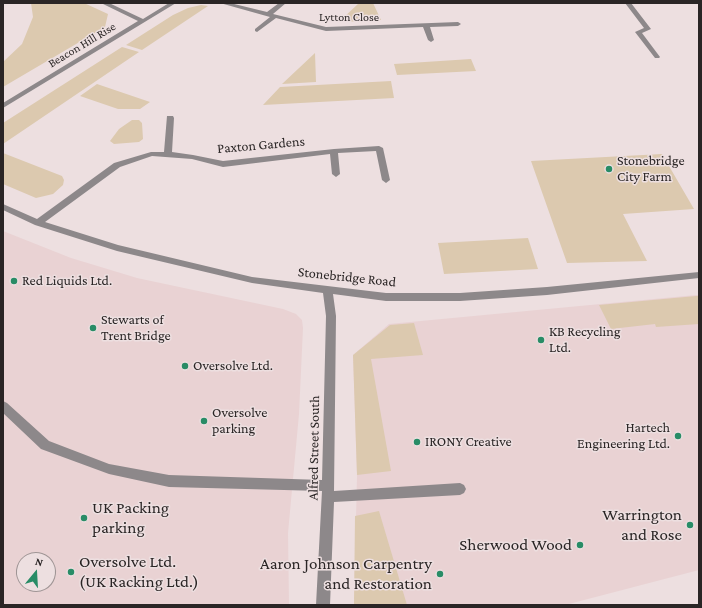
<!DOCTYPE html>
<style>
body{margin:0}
#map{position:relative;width:702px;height:608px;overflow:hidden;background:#eddfe0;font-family:"Crimson Pro",serif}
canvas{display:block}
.frame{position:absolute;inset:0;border:4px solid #2a2525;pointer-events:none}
.north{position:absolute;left:16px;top:552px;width:40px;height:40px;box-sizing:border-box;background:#eddfe0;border:1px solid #9f9595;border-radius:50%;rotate:18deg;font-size:11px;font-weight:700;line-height:16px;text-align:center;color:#2a2525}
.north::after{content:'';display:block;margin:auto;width:14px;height:18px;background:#288c66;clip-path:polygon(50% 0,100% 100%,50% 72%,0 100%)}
</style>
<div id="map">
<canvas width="702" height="608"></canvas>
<div class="frame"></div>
<div class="north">N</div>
</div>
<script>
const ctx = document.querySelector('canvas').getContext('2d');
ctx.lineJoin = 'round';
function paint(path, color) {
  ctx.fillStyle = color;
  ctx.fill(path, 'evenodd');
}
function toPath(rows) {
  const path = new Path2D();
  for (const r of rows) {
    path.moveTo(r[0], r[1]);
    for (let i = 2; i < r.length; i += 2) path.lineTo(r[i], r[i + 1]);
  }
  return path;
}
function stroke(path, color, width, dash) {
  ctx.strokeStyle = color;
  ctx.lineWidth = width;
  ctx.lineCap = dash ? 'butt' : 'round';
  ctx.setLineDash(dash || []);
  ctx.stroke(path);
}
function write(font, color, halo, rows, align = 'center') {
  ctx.font = font + ' "Crimson Pro",serif';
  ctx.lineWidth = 3;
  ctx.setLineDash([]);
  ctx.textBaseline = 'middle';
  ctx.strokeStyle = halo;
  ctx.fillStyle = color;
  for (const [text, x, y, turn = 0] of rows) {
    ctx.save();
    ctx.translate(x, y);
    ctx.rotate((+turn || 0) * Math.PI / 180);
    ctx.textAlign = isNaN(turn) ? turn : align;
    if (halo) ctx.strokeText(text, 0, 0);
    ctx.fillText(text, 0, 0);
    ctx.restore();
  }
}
const built = toPath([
 [3,231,71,258,137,278,283,309,296,314,302,320,303,328,299,414,288,533,289,605,3,605],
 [24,560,48,560,48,584,24,584],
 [696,295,699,295,699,570,565,605,354,605,357,476,353,355,389,324]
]);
const green = toPath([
 [31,3,84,3,108,14,105,27,3,87,3,62,22,44,33,17],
 [359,3,373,3,381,20,343,22,342,19],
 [201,5,208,6,142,50,126,45,173,15,188,8],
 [122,47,139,52,3,144,3,123],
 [315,53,316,82,282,84],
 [471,59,476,71,397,75,394,64],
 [391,81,394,98,263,105,280,87],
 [97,84,150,102,140,109,118,109,80,96],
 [132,120,139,120,142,123,143,139,139,142,114,144,110,141,119,129],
 [3,153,62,176,64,180,63,185,53,194,36,198,3,184],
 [662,154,694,209,623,214,647,261,567,263,531,161],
 [528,238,538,269,444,274,438,243],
 [696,296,699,296,699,324,656,327,655,324,611,329,599,305],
 [414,323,423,355,371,359,391,471,357,475,353,355,390,325],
 [379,511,407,605,354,605,355,516]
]);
const minor = toPath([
 [101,3,109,3,143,19,169,3,176,3,3,108,3,103,138,21,101,3],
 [220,3,230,3,267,12,279,3,286,3,273,14,326,27,458,22,461,24,458,26,430,27,434,40,431,42,428,40,423,27,326,31,276,18,257,32,255,31,255,29,270,17,220,3],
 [625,3,631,3,651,29,642,33,660,57,659,58,655,58,635,32,644,28,625,3],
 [167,116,173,116,174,118,172,152,193,155,223,161,334,149,379,146,383,148,390,180,386,183,382,180,376,151,338,153,340,174,336,177,332,174,330,154,223,167,192,159,152,156,120,167,45,222,118,245,252,277,386,293,460,293,547,287,699,272,699,278,547,295,460,301,386,301,333,294,336,316,334,491,460,483,464,485,466,489,464,493,460,495,334,502,330,605,316,605,322,491,169,487,109,474,41,449,3,413,3,401,7,403,49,441,109,464,169,475,322,480,326,316,323,293,252,283,117,251,35,225,3,210,3,204,37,219,114,163,151,152,164,152,167,116]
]);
const markers = [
 [609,169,4,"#288c66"],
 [14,281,4,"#288c66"],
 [93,328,4,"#288c66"],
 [541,340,4,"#288c66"],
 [185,366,4,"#288c66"],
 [204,421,4,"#288c66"],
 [678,436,4,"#288c66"],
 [417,442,4,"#288c66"],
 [84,518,4,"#288c66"],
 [690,525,4,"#288c66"],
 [580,545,4,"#288c66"],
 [71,572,4,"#288c66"],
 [440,574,4,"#288c66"]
];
const farStreetnames = [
 ["Lytton Close",349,17],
 ["Beacon Hill Rise",82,45,-31]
];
const streetNames = [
 ["Paxton Gardens",261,145,-5],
 ["Stonebridge Road",347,277,6],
 ["Alfred Street South",314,448,-89]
];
const poiNames = [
 ["Stonebridge",617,161],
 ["City Farm",617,177],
 ["Red Liquids Ltd.",22,281],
 ["Stewarts of",101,320],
 ["Trent Bridge",101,336],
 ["KB Recycling",549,332],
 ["Ltd.",549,348],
 ["Oversolve Ltd.",193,366],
 ["Oversolve",212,413],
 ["parking",212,429],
 ["Hartech",670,428,"right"],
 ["Engineering Ltd.",670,444,"right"],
 ["IRONY Creative",425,442]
];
const nearPoinames = [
 ["UK Packing",92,508,"left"],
 ["parking",92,528,"left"],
 ["Warrington",682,515],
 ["and Rose",682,535],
 ["Sherwood Wood",572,545],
 ["Oversolve Ltd.",79,562,"left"],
 ["(UK Racking Ltd.)",79,582,"left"],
 ["Aaron Johnson Carpentry",432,564],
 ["and Restoration",432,584]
];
paint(built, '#e9d2d3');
paint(green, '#dcc9af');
paint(minor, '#8d888a');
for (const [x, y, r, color] of markers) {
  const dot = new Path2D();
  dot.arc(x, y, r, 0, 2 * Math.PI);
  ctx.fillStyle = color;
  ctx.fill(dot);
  stroke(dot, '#eddfe0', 1.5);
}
write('12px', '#2a2525', '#eddfe0', farStreetnames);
write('14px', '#2a2525', '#eddfe0', streetNames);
write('14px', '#2a2525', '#eddfe0', poiNames, 'left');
write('17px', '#2a2525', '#eddfe0', nearPoinames, 'right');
</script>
